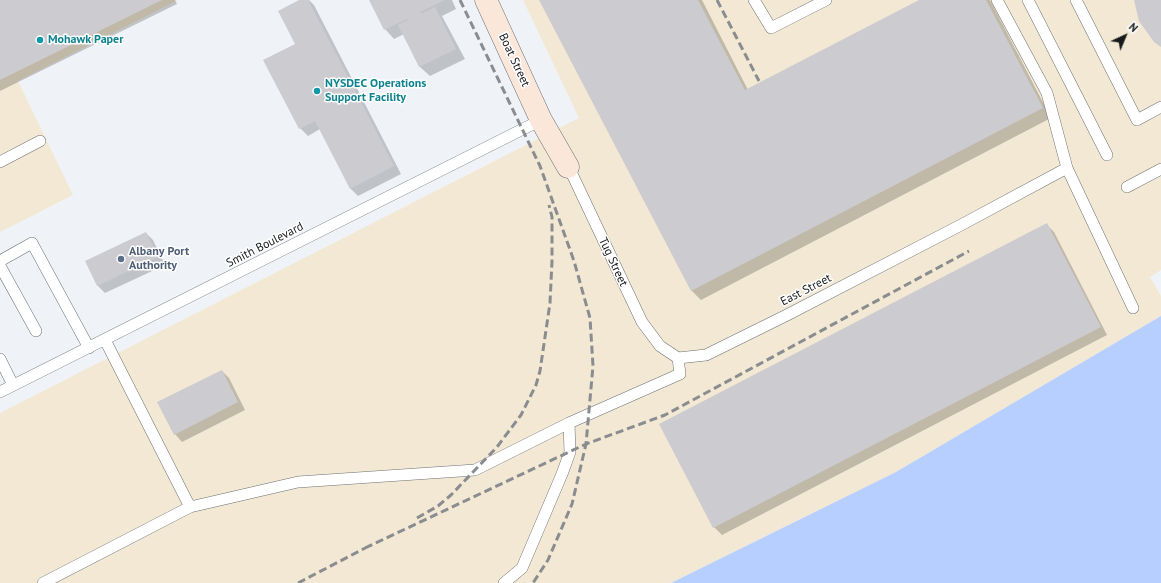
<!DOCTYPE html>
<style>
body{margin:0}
#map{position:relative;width:1161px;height:583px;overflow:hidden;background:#eff3f8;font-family:"PT Sans",sans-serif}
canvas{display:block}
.north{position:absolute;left:1105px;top:16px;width:40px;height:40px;-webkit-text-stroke:3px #fff;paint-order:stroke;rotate:44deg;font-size:11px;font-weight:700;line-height:16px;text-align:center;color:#18191b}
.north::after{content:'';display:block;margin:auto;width:14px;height:18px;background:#18191b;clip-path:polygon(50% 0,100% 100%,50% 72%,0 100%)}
</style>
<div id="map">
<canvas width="1161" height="583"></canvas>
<div class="north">N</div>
</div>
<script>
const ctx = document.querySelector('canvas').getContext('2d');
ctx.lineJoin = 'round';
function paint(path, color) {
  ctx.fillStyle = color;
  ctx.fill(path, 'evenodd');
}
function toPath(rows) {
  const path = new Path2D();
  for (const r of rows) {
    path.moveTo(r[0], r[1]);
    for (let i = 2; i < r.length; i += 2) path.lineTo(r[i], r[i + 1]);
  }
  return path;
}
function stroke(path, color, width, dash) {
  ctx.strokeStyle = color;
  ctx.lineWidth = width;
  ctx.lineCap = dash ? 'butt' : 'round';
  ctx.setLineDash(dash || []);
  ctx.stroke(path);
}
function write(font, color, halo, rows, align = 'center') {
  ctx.font = font + ' "PT Sans",sans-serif';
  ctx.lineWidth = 3;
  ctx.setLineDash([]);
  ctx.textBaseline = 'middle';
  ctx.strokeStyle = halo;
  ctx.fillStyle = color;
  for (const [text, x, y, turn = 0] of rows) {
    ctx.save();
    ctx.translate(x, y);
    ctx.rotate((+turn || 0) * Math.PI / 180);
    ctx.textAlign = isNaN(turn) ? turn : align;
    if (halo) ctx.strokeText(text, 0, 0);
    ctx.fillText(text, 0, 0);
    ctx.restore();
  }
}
const industrial = toPath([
 [0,0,178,0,18,81,73,195,0,232],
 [523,0,1161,0,1161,270,1150,277,1161,296,1161,316,896,472,671,583,0,583,0,413,579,118]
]);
const water = toPath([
 [1161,316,1161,583,671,583,896,472]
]);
const shadow = toPath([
 [0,0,175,0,177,4,0,91],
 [301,0,309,0,314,5,401,174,358,196,350,188,320,129,308,136,300,128,296,44],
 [370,0,452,0,456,9,442,16,465,59,430,76,420,67,404,34,394,39,385,29],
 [540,0,702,0,748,90,921,0,990,0,1051,118,701,300,691,290],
 [1046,224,1054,232,1107,335,722,535,714,527],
 [146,233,153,240,165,265,105,293,98,286,86,261],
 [222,371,229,378,245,410,182,442,175,434]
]);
const building = toPath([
 [0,0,162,0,0,80],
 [299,0,308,0,394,166,350,189,315,121,299,129,263,60,295,44,278,11],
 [369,0,445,0,420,12,421,14,435,7,456,49,419,67,398,25,408,20,407,19,384,30],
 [539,0,698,0,745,90,919,0,986,0,1043,108,691,291],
 [1134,0,1161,0,1161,47,1154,42,1139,21],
 [1047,223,1101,327,713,528,659,424],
 [146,232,158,257,97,286,85,261],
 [222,370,238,402,174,435,157,402]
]);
const lane = toPath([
 [754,0,771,28,826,0],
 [997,0,1047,93,1067,168,1133,308],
 [1028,0,1107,155],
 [1076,0,1137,120,1161,107],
 [0,162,40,141],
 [572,174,642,322,660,346,678,358,706,355,787,315,961,225,1067,168],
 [1127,187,1161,169],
 [0,261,32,243,89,348],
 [0,266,36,331],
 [105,340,190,507,298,482,475,470,569,423],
 [0,359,13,385],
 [0,392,541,120],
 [43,583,190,507],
 [504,583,522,568,562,474,570,452,569,423,680,374,678,358]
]);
const secondary = toPath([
 [486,0,541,120,568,167]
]);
const rail = toPath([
 [460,0,540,166,574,261,590,318,593,366,586,444,572,504,548,560,533,583],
 [717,0,759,81],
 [417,518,438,506,451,495,497,447,521,415,536,385,540,371,550,303,552,261,552,217,549,205],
 [365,548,586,444,665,415,969,251],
 [298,583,369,546]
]);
const markers = [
 [40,40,4,"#0f9aa8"],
 [317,91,4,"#0f9aa8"],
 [121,259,4,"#5c6f8a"]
];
const cultureNames = [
 ["Mohawk Paper",48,40],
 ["NYSDEC Operations",325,84],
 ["Support Facility",325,98]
];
const streetNames = [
 ["Boat Street",514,60,65],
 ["Smith Boulevard",265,245,-27],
 ["Tug Street",613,262,65],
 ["East Street",806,290,-27]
];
const serviceNames = [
 ["Albany Port",129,252],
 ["Authority",129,266]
];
paint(industrial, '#f2e8d3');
paint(water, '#b7cffe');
paint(shadow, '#0003');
paint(building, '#cccbd0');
stroke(lane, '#6c7074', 12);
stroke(secondary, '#6c7074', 23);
stroke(lane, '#fff', 11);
stroke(secondary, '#fbe6da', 22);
stroke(rail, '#8a8d90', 3, [8, 4]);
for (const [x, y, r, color] of markers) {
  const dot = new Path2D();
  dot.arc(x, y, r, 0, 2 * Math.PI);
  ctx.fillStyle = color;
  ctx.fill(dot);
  stroke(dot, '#fff', 1.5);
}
write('bold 12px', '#0d838f', '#fff', cultureNames, 'left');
write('12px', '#18191b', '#fff', streetNames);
write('bold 12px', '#4e5e75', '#fff', serviceNames, 'left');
</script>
